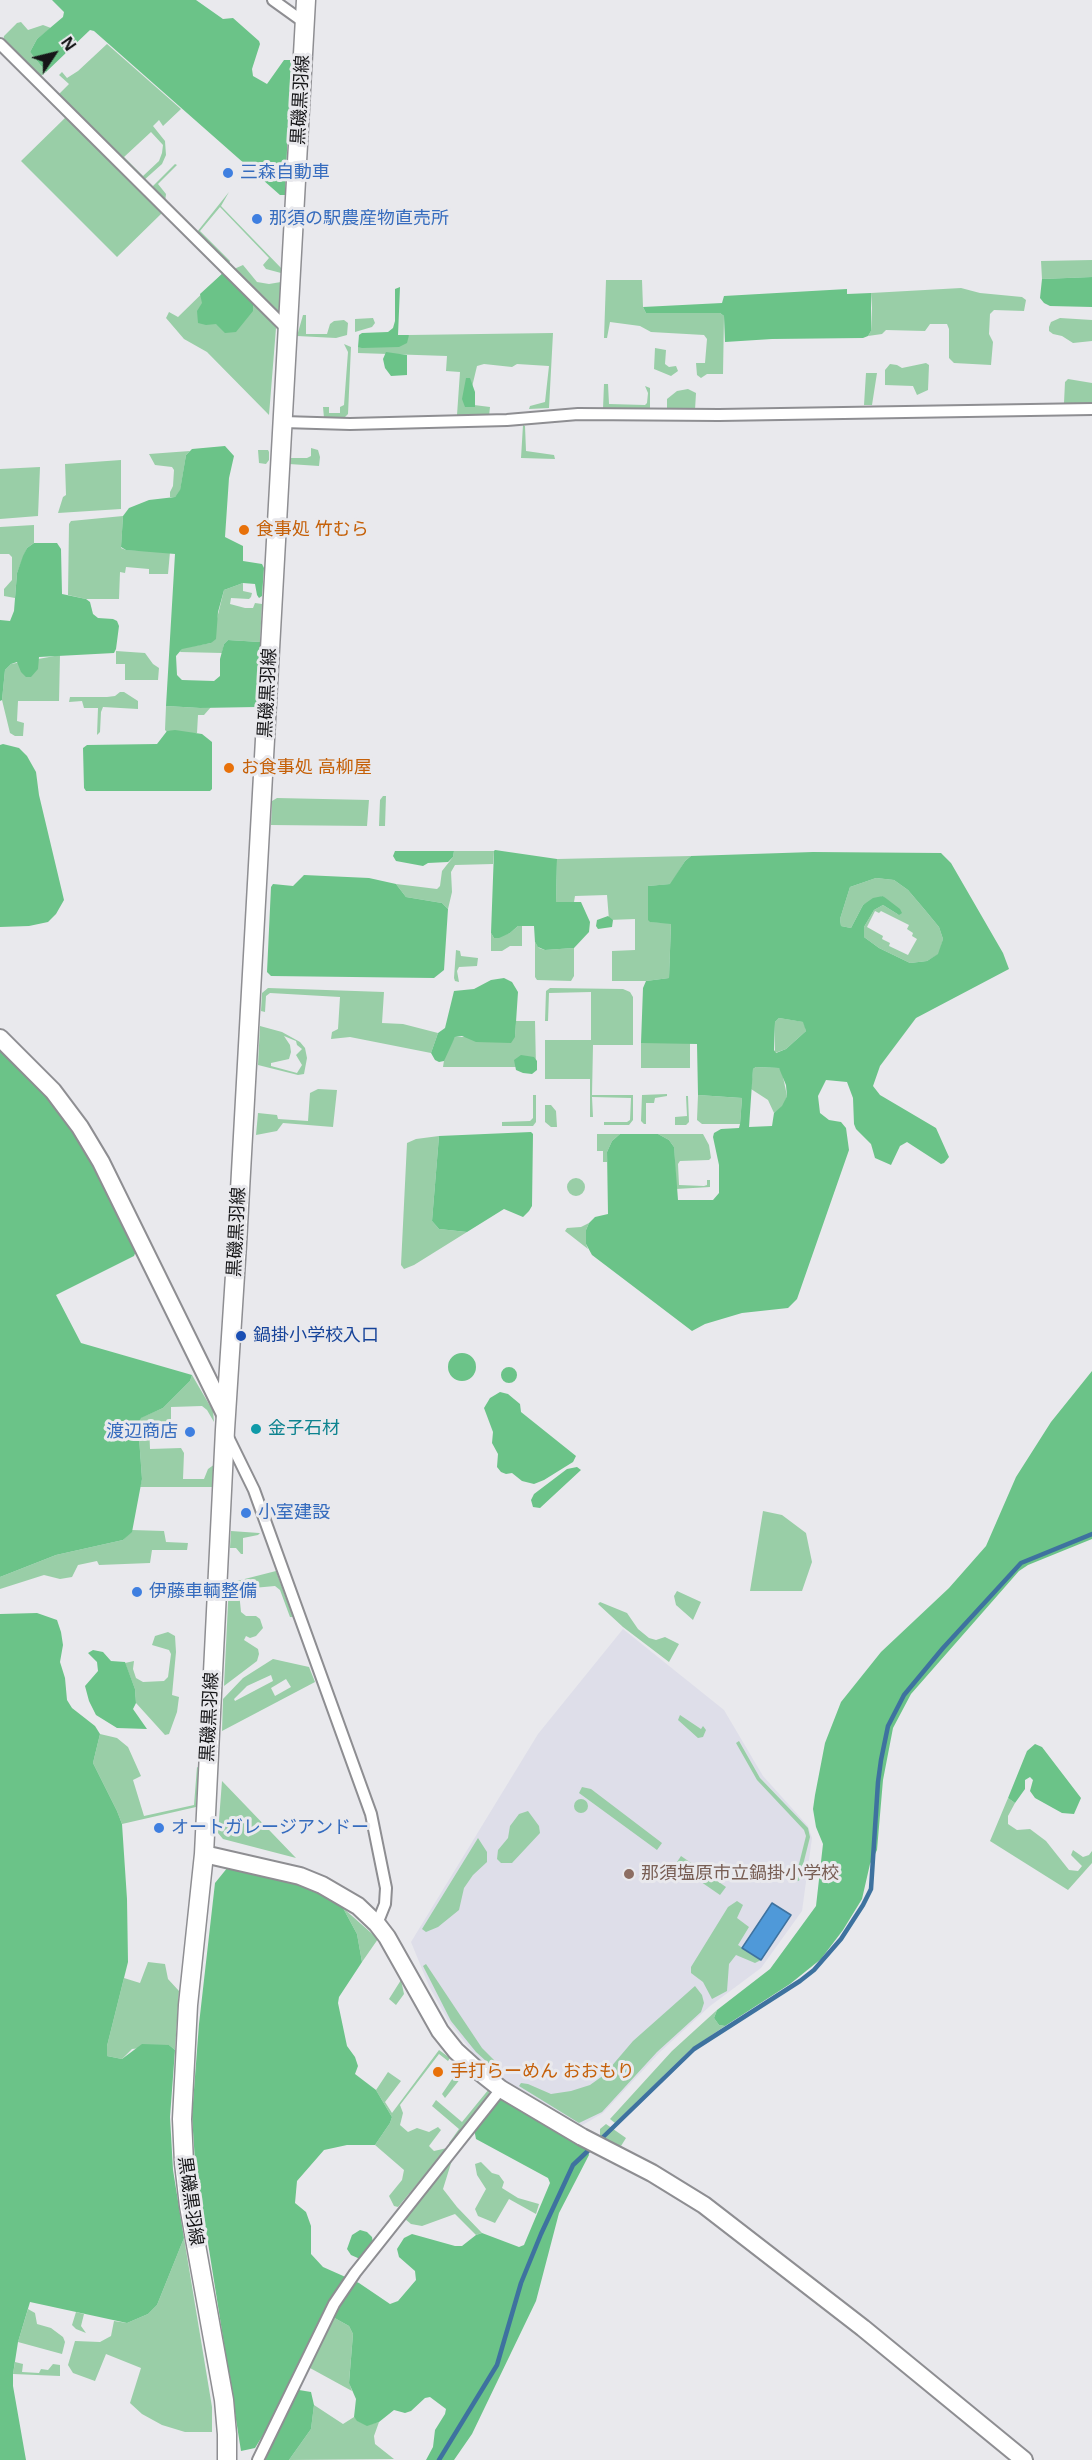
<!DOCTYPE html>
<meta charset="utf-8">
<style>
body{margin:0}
#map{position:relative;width:1092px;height:2460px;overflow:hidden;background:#e9e9ed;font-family:"Open Sans",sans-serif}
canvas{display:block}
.north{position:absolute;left:24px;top:24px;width:60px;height:60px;-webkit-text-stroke:4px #e9e9ed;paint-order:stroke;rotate:55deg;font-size:16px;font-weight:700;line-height:24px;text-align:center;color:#161618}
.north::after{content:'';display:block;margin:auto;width:21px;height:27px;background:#161618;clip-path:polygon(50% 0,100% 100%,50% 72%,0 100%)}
</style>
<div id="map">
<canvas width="1092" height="2460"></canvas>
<div class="north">N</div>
</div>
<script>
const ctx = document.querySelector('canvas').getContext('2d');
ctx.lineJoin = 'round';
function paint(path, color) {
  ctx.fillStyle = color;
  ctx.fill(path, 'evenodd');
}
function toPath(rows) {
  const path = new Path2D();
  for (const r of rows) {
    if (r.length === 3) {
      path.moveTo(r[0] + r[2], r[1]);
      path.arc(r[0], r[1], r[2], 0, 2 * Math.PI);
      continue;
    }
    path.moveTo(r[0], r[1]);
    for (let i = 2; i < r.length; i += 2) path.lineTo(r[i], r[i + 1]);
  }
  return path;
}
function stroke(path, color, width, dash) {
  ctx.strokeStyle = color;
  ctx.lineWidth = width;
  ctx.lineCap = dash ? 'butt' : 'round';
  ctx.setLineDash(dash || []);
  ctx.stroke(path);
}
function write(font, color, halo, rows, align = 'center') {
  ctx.font = font + ' "Open Sans","Noto Sans JP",sans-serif';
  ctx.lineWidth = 6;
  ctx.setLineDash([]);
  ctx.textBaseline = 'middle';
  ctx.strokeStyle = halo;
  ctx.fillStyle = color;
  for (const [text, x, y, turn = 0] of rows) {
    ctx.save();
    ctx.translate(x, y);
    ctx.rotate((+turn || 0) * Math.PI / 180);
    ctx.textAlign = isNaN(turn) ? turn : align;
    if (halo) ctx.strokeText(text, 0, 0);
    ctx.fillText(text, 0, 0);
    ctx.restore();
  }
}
const built = toPath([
 [623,1629,724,1710,763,1776,808,1826,812,1838,802,1911,761,1968,710,2006,659,2053,603,2113,581,2126,501,2078,474,2054,449,2022,429,1986,411,1942,538,1734]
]);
const green = toPath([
 [21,22,28,30,43,25,51,28,37,39,30,52,46,72,40,77,3,41,4,36,17,23],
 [107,44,181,109,163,126,159,120,153,126,165,141,166,155,162,164,143,181,57,96,69,84,59,75,62,72,67,78,78,71],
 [151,132,163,145,162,153,159,161,143,176,124,157],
 [66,117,162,213,117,257,21,161],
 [175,164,177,165,158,184,166,194,165,202,151,188],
 [229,192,221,206,282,269,281,273,266,269,263,265,269,258,220,207,200,231,230,261,229,263,197,232],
 [1092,260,1092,277,1042,279,1041,261],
 [243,265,257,282,269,284,281,282,279,312,276,311,234,269],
 [223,273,274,324,276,328,269,415,207,352,184,339,166,318,169,312,178,317],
 [606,280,642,280,643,307,646,313,720,313,724,316,723,374,707,374,701,378,697,375,696,363,705,363,707,339,704,335,651,332,640,326,610,322,607,338,604,338],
 [961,288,980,293,1022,297,1026,300,1024,311,994,310,990,314,989,334,993,342,991,365,954,363,949,358,949,329,947,324,930,324,925,331,886,330,882,334,868,336,871,331,872,308,871,293],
 [303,315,306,315,306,334,327,334,330,324,334,321,344,320,348,323,347,335,336,338,297,336],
 [373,318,375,323,372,327,355,332,355,319],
 [1060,318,1092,320,1092,341,1073,343,1062,336,1053,334,1049,331,1049,327,1051,322],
 [553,333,549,408,529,409,530,406,545,402,549,366,517,364,512,367,484,364,477,366,472,387,474,405,490,407,489,416,457,415,460,372,446,371,447,356,358,353,358,347,398,346,409,335],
 [344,344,351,347,348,414,344,418,324,418,323,407,329,407,329,413,340,413,340,407,344,405,348,352],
 [655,348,666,350,665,364,669,367,676,366,678,371,671,376,654,369],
 [926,363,929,365,928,390,917,395,913,386,885,385,885,370,890,364,897,365,902,368],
 [866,373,877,373,872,405,864,405],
 [1068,379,1092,383,1092,404,1064,403,1065,382],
 [604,384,608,384,609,404,645,405,647,403,648,393,645,386,650,388,650,409,603,409],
 [688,389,696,393,695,410,667,409,667,399,677,391],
 [523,425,525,426,526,451,554,455,555,459,521,458],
 [311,448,318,450,320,457,319,466,289,464,290,458,307,458,311,456],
 [258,450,268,450,269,452,269,460,266,464,259,463],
 [190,451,186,455,180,491,175,497,170,497,170,492,173,486,174,470,172,467,155,465,149,454],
 [121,460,121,509,58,513,63,497,66,495,65,464],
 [40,467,38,516,0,519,0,469],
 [123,516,121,548,126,550,170,552,168,574,149,574,149,569,126,567,125,573,120,572,119,599,86,599,68,595,69,524,71,521],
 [34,525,34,543,27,548,17,573,15,598,4,596,4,589,12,580,12,557,9,554,0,554,0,527],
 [243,583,243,591,252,593,251,597,249,599,231,598,230,604,245,608,253,608,255,603,262,604,260,642,228,640,224,644,222,653,180,652,182,648,211,643,224,590],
 [116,651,145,653,153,664,159,668,158,680,125,680,125,664,116,664],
 [60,655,59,701,18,701,17,721,24,723,23,736,15,736,10,733,2,700,5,670,11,664],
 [120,692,124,692,138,701,138,709,103,707,101,712,100,732,97,735,98,708,84,708,82,701,69,702,70,697,107,697,115,696],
 [166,706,200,708,211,707,204,715,198,715,197,733,168,733,165,730],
 [383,796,386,796,385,826,379,826,380,800],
 [277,798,369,800,367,826,271,825,272,801],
 [454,851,494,851,493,864,455,865,451,872,452,892,448,909,442,903,406,897,396,884,437,889,440,886,442,871,453,857],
 [691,856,685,861,671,884,648,886,651,922,671,923,669,978,646,981,612,981,612,951,635,950,635,919,609,920,607,895,575,896,574,902,556,902,557,859],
 [876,878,894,880,908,890,925,910,939,927,943,939,939,954,927,961,910,963,879,948,864,937,864,927,874,910,883,905,899,915,883,896,863,905,851,928,841,926,840,919,850,887],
 [875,911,879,913,881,911,909,925,907,929,913,933,912,936,917,939,908,955,889,946,890,943,882,939,883,936,867,927],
 [518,926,522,926,522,946,510,946,502,951,491,951,491,933,494,938,510,933],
 [535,942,539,948,545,950,574,948,574,976,571,981,537,980,535,977],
 [456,950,460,951,461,956,478,958,477,966,459,967,457,971,459,982,455,981,454,978],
 [268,988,384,992,382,1023,403,1024,438,1033,431,1053,350,1037,331,1039,332,1032,338,1029,340,997,270,993,266,996,265,1012,261,1011,262,993],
 [550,988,623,989,630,992,633,997,633,1045,593,1045,592,1095,633,1095,633,1120,629,1125,604,1125,604,1122,627,1122,630,1120,631,1098,592,1097,593,1117,590,1117,590,1079,545,1079,545,1040,591,1040,591,992,549,993,548,1021,545,1021,546,991],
 [779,1018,804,1022,806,1031,786,1049,775,1053,775,1022],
 [516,1021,535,1021,536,1067,443,1067,445,1054,455,1037,515,1037],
 [260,1026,282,1032,300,1042,305,1048,307,1058,304,1074,298,1075,258,1065],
 [284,1036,296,1041,297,1045,302,1049,296,1055,302,1065,297,1073,271,1066,271,1063,289,1059,291,1052,290,1045],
 [690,1042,690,1068,641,1068,641,1043],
 [756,1067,779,1068,782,1072,787,1096,783,1107,774,1113,768,1100,751,1089,753,1069],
 [318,1089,337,1090,333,1127,283,1123,277,1131,256,1135,258,1113,277,1115,278,1119,308,1121,310,1093],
 [667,1094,667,1096,655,1098,654,1103,646,1103,646,1124,644,1124,641,1121,642,1095],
 [533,1095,536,1095,536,1122,533,1126,502,1126,502,1122,530,1121,533,1118],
 [698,1095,742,1098,740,1124,702,1124,697,1120],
 [686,1096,688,1096,689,1122,686,1125,675,1125,675,1117,687,1116],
 [545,1105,551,1105,556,1111,557,1127,551,1127,545,1122],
 [597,1134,620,1134,612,1141,607,1152,607,1162,603,1162,603,1151,597,1151],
 [658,1134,703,1134,709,1145,711,1158,709,1160,680,1161,678,1164,679,1185,704,1186,707,1185,707,1180,710,1180,710,1187,676,1189,674,1147,669,1140],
 [439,1136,432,1221,439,1229,467,1232,414,1265,404,1269,401,1265,407,1143,416,1139],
 [576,1187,9],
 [589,1223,586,1230,586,1244,588,1249,565,1231,567,1228,581,1227],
 [192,1375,213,1411,214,1422,207,1410,202,1406,171,1407,171,1422,149,1425,150,1449,181,1448,184,1453,183,1479,204,1479,208,1469,215,1464,215,1487,140,1487,142,1479,138,1423,140,1418,163,1408,190,1381],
 [763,1511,782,1515,806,1533,812,1562,802,1591,750,1591],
 [132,1530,164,1531,166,1542,188,1543,187,1550,152,1550,150,1563,99,1565,97,1561,78,1565,72,1577,60,1579,44,1575,0,1589,0,1577,56,1555,123,1540],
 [231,1531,259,1533,260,1533,258,1535,243,1538,243,1554,241,1554,236,1548,230,1548],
 [276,1571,293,1617,290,1617,280,1590,275,1586,242,1589,239,1592,241,1612,246,1616,256,1616,260,1619,263,1628,256,1636,250,1638,246,1636,244,1640,258,1649,259,1654,257,1661,224,1686,229,1583],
 [677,1591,701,1602,693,1620,676,1605,674,1596],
 [600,1602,627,1613,638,1629,649,1638,656,1640,665,1637,679,1644,669,1662,623,1627,598,1604],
 [168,1632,175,1636,176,1652,172,1695,179,1697,177,1712,169,1734,165,1735,136,1703,135,1689,125,1663,134,1661,133,1669,136,1678,143,1682,164,1681,168,1677,171,1654,169,1650,152,1645,155,1636],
 [273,1659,309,1667,315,1682,222,1731,223,1699,243,1678],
 [271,1675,273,1681,235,1701,234,1699,247,1686],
 [286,1679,291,1687,275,1696,271,1688],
 [680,1715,701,1729,703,1726,706,1730,703,1737,698,1738,678,1720],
 [100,1734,117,1738,128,1747,141,1776,133,1780,144,1816,194,1805,197,1767,199,1768,196,1807,122,1824,117,1811,93,1763],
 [739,1741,760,1778,808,1828,810,1837,799,1881,795,1880,806,1836,804,1830,757,1780,736,1743],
 [222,1781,296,1858,223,1839,218,1833],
 [582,1787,591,1789,662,1843,657,1850,579,1793],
 [1008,1798,1015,1803,1008,1816,1008,1824,1017,1830,1030,1829,1046,1841,1069,1870,1078,1871,1082,1866,1071,1855,1073,1850,1083,1857,1089,1855,1092,1851,1092,1863,1068,1890,990,1841],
 [581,1806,7],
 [528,1811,539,1826,540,1833,512,1863,501,1863,497,1859,498,1850,508,1838,510,1826,519,1814],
 [478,1838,487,1852,487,1862,473,1875,464,1888,459,1910,438,1927,426,1932,422,1929],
 [681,1856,726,1887,720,1895,678,1866,677,1862],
 [737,1901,743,1905,737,1918,749,1927,738,1945,761,1960,755,1963,736,1955,729,1964,727,1991,712,1999,703,1982,691,1973,691,1967,728,1907],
 [343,1908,378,1939,362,1962,357,1934],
 [148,1962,165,1964,168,1979,179,1991,175,2050,169,2045,132,2049,122,2059,107,2056,107,2046,124,1978,140,1983],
 [426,1964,482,2048,500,2066,497,2071,476,2052,451,2021,423,1966],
 [401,1980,404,1994,396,2005,389,1999],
 [695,1986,702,1995,704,2003,701,2012,657,2052,602,2112,579,2123,519,2086,521,2083,528,2084,551,2094,571,2091,590,2085,604,2075,633,2041],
 [717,2010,714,2018,719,2025,725,2026,691,2049,615,2123,610,2119,672,2051],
 [439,2050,450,2058,448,2061,439,2054,400,2105,403,2113,400,2125,408,2132,417,2128,429,2132,438,2127,441,2130,429,2146,434,2151,447,2148,398,2207,394,2206,389,2196,402,2180,404,2170,375,2145,390,2123,392,2117,376,2090,388,2072,401,2081,385,2102,392,2113],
 [459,2069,465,2073,445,2098,442,2094],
 [489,2089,489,2095,451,2144,449,2143,459,2129,432,2106,436,2100,462,2122],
 [606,2124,626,2138,621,2146,600,2139,600,2129],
 [452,2160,443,2189,457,2207,482,2233,476,2235,455,2214,422,2226,411,2224,405,2219],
 [481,2162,492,2173,499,2175,504,2182,502,2188,518,2198,539,2204,536,2214,509,2199,495,2223,478,2216,475,2209,486,2189,477,2175,475,2164],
 [184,2238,212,2407,212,2432,185,2432,162,2425,142,2414,130,2403,141,2368,106,2354,95,2381,73,2373,68,2365,75,2341,100,2342,111,2336,114,2321,127,2323,148,2314,157,2305],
 [28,2309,35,2313,37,2324,51,2328,63,2337,65,2342,62,2354,18,2342],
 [76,2312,84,2314,81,2326,86,2333,76,2329,72,2325],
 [331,2316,349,2326,353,2334,349,2382,352,2391,310,2368],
 [15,2362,23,2364,22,2372,39,2373,41,2369,48,2370,53,2364,60,2365,60,2376,13,2374],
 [314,2405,343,2424,354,2417,358,2421,367,2425,379,2422,374,2436,375,2444,394,2459,289,2460,311,2429]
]);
const forest = toPath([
 [52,0,196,0,223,19,233,18,259,41,260,44,252,69,253,76,267,84,284,60,291,60,285,195,280,195,94,31,90,30,46,72,30,52,37,39,63,17,64,12],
 [223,273,253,303,253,311,236,332,225,333,216,324,206,325,198,323,197,311,202,303,200,294],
 [1092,277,1092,307,1050,306,1044,303,1040,298,1042,279],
 [400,287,398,335,409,335,407,343,399,347,362,348,358,347,359,335,362,333,388,332,393,328,395,321,395,289],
 [847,289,847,294,871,293,871,331,868,336,863,338,772,339,725,342,724,316,720,313,646,313,643,307,722,303,724,296],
 [386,352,407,355,407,375,391,376,385,368,383,359],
 [466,378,470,378,475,392,475,407,465,407,462,399],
 [225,446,234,456,229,478,225,537,243,546,243,561,262,564,264,568,262,596,259,598,257,595,255,584,243,583,224,590,218,612,216,639,211,643,182,649,176,656,177,675,182,680,214,681,220,676,220,659,224,644,228,640,260,642,263,648,261,703,256,707,200,708,166,706,175,554,126,550,121,547,123,516,129,508,149,500,175,497,180,490,186,455,192,449],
 [34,543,57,543,61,549,62,594,86,599,90,602,93,614,98,618,113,619,117,621,119,626,116,649,114,653,39,657,38,669,31,677,26,677,21,672,17,662,11,664,5,670,2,700,0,701,0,620,10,621,14,611,17,573,23,556,27,548],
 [175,730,202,734,212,742,212,789,210,791,86,791,84,788,83,748,87,745,157,744,167,731],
 [3,744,19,748,27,756,36,772,39,795,64,900,56,914,48,922,29,926,0,927,0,745],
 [495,850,557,859,556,902,581,902,590,922,589,932,574,948,545,950,538,947,535,942,534,926,518,926,510,933,499,938,494,938,491,933,494,851],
 [395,851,454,851,453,857,448,862,428,863,423,866,396,861,393,856],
 [813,852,941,853,951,863,1003,953,1009,969,916,1018,880,1066,873,1086,880,1095,936,1128,949,1157,944,1163,941,1164,907,1142,900,1146,891,1165,875,1158,871,1144,856,1129,854,1124,853,1098,847,1082,826,1080,818,1096,820,1113,829,1120,841,1122,846,1128,849,1150,797,1299,788,1308,742,1313,705,1324,692,1331,592,1255,586,1244,586,1230,589,1223,595,1217,608,1214,607,1152,612,1141,620,1134,658,1134,669,1140,674,1147,678,1200,713,1200,719,1193,719,1165,713,1137,714,1133,721,1129,739,1128,740,1124,742,1098,698,1095,697,1044,641,1043,643,988,646,981,669,978,671,924,650,922,648,920,648,886,670,884,685,861,691,856],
 [876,878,894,880,908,890,925,910,939,927,943,939,938,954,927,961,910,963,879,948,864,937,864,927,874,910,883,905,899,915,902,913,900,909,883,896,873,898,863,905,851,928,841,926,840,919,850,887],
 [779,1018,803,1022,806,1031,786,1049,776,1053,774,1050,775,1022],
 [756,1067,779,1068,786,1085,787,1096,782,1106,774,1113,772,1126,749,1127,753,1069],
 [304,875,369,878,396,884,406,897,442,903,448,909,444,970,434,978,271,976,267,972,271,887,273,884,293,886],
 [608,916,613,920,612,927,598,929,596,926,597,920],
 [504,978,512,982,518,992,515,1037,511,1043,476,1042,462,1036,455,1037,444,1061,439,1062,435,1060,431,1053,438,1033,445,1028,454,991,474,989,491,980],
 [0,1047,19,1064,77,1131,136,1251,134,1256,56,1295,81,1343,192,1375,190,1381,163,1408,141,1418,138,1423,142,1479,132,1532,123,1540,56,1555,0,1577],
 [521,1055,534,1057,537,1061,537,1070,532,1074,523,1073,516,1070,514,1060],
 [531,1132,533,1134,532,1206,529,1211,523,1217,504,1209,467,1232,439,1229,432,1221,439,1136],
 [462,1367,14],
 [509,1375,8],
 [1092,1371,1092,1539,1028,1565,1019,1571,911,1694,893,1728,883,1780,877,1850,870,1864,862,1899,843,1930,821,1959,790,1984,725,2026,719,2025,714,2018,717,2010,770,1969,816,1906,823,1844,816,1827,813,1809,815,1795,825,1743,841,1702,881,1652,949,1588,986,1546,1016,1477,1051,1422],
 [500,1392,508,1394,520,1404,521,1412,576,1456,573,1462,544,1480,534,1484,522,1481,512,1473,506,1474,501,1472,497,1467,498,1454,492,1443,493,1432,484,1408,490,1398],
 [577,1467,581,1470,540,1508,533,1507,531,1500,534,1494,567,1469],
 [37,1613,57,1620,61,1632,63,1645,60,1662,65,1678,67,1700,72,1708,95,1726,100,1734,93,1763,117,1811,122,1824,127,1899,128,1962,107,2046,107,2056,122,2059,142,2044,169,2045,175,2050,170,2117,173,2170,184,2238,157,2305,148,2314,127,2323,30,2302,18,2342,13,2374,13,2386,26,2460,0,2460,0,1614],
 [93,1650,103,1652,111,1661,125,1662,135,1689,136,1703,133,1709,147,1729,117,1728,96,1715,89,1701,85,1686,98,1671,97,1662,88,1653],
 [1035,1744,1042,1747,1081,1798,1074,1814,1062,1813,1035,1798,1030,1791,1033,1780,1030,1777,1025,1780,1025,1789,1015,1803,1008,1798,1027,1751],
 [228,1867,301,1882,327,1896,343,1908,357,1934,362,1962,339,1997,338,2003,347,2046,355,2057,358,2066,355,2074,376,2090,392,2117,390,2123,375,2145,347,2145,324,2150,297,2181,295,2203,306,2212,311,2226,311,2254,323,2267,359,2283,390,2304,398,2301,416,2280,415,2271,399,2257,397,2249,404,2238,412,2234,455,2246,462,2246,476,2235,482,2233,519,2247,524,2245,550,2183,548,2178,476,2139,474,2129,499,2096,587,2145,589,2155,559,2213,536,2301,472,2434,454,2460,426,2460,433,2447,435,2430,445,2414,446,2409,430,2397,425,2398,411,2411,405,2413,394,2410,379,2422,367,2426,357,2421,354,2417,356,2399,349,2383,353,2334,349,2326,331,2316,320,2325,271,2422,255,2448,241,2451,195,2161,192,2116,199,2024,215,1883],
 [360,2230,367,2232,372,2237,373,2243,360,2259,351,2255,347,2249,352,2235],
 [299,2390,311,2392,314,2405,311,2429,289,2460,265,2460]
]);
const water = toPath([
 [772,1903,791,1915,761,1960,742,1948,772,1903]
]);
const stream = toPath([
 [599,2141,694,2049,800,1981,814,1970,841,1939,863,1905,871,1889,878,1782,881,1760,888,1726,904,1695,943,1648,1021,1563,1092,1534],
 [439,2460,497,2365,521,2283,541,2234,573,2165,592,2147]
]);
const street = toPath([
 [273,0,305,23],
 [0,44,288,330],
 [283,422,350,424,507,420,578,414,719,415,1092,409],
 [227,1435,254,1490,371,1814,386,1888,385,1904,377,1924],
 [258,2460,334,2304,355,2273,501,2089]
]);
const secondary = toPath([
 [0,1038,53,1091,80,1127,101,1162,225,1414],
 [204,1854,300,1876,322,1885,358,1906,377,1924,387,1937,440,2031,456,2051,477,2070,501,2089,582,2137,652,2173,704,2205,863,2328,1024,2460]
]);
const primary = toPath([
 [227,2460,227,2434,224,2400,189,2206,184,2163,182,2119,188,2005,204,1854,225,1430,237,1244,306,0]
]);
const markers = [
 [228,173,6,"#3f7fe0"],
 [257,219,6,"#3f7fe0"],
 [244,530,6,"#e8710a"],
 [229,768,6,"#e8710a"],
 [241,1336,6,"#1a4fb4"],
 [256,1429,6,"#0f9aa8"],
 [190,1432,6,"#3f7fe0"],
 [246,1513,6,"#3f7fe0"],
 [137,1592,6,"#3f7fe0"],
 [159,1828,6,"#3f7fe0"],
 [629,1874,6,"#8d6e63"],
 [438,2072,6,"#e8710a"]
];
const streetNames = [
 ["黒磯黒羽線",301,100,-87],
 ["黒磯黒羽線",268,693,-87],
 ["黒磯黒羽線",237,1232,-87],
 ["黒磯黒羽線",210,1717,-87],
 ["黒磯黒羽線",190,2201,82]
];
const shopNames = [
 ["三森自動車",240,173],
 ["那須の駅農産物直売所",269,219],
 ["渡辺商店",178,1432,"right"],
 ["小室建設",258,1513],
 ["伊藤車輌整備",149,1592],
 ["オートガレージアンドー",171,1828]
];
const foodNames = [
 ["食事処 竹むら",256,530],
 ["お食事処 高柳屋",241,768],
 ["手打らーめん おおもり",450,2072]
];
const transitNames = [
 ["鍋掛小学校入口",253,1336]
];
const cultureNames = [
 ["金子石材",268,1429]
];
const educationNames = [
 ["那須塩原市立鍋掛小学校",641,1874]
];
paint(built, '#dedee9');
paint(green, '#99cea7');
paint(forest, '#6bc388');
paint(water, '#4f99d9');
stroke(water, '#3e729f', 1.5);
stroke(stream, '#3e729f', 4.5);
stroke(street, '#8e8e92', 14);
stroke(secondary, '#8e8e92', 20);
stroke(primary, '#8e8e92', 21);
stroke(street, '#fff', 10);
stroke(secondary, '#fff', 16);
stroke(primary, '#fff', 18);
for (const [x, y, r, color] of markers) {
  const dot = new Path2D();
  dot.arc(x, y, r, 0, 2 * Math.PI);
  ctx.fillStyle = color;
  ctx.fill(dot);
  stroke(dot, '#e9e9ed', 2);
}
write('18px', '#161618', '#e9e9ed', streetNames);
write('18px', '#366cbe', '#e9e9ed', shopNames, 'left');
write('18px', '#c56008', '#e9e9ed', foodNames, 'left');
write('18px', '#164399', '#e9e9ed', transitNames, 'left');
write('18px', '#0d838f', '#e9e9ed', cultureNames, 'left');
write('18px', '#785e54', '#e9e9ed', educationNames, 'left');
</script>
